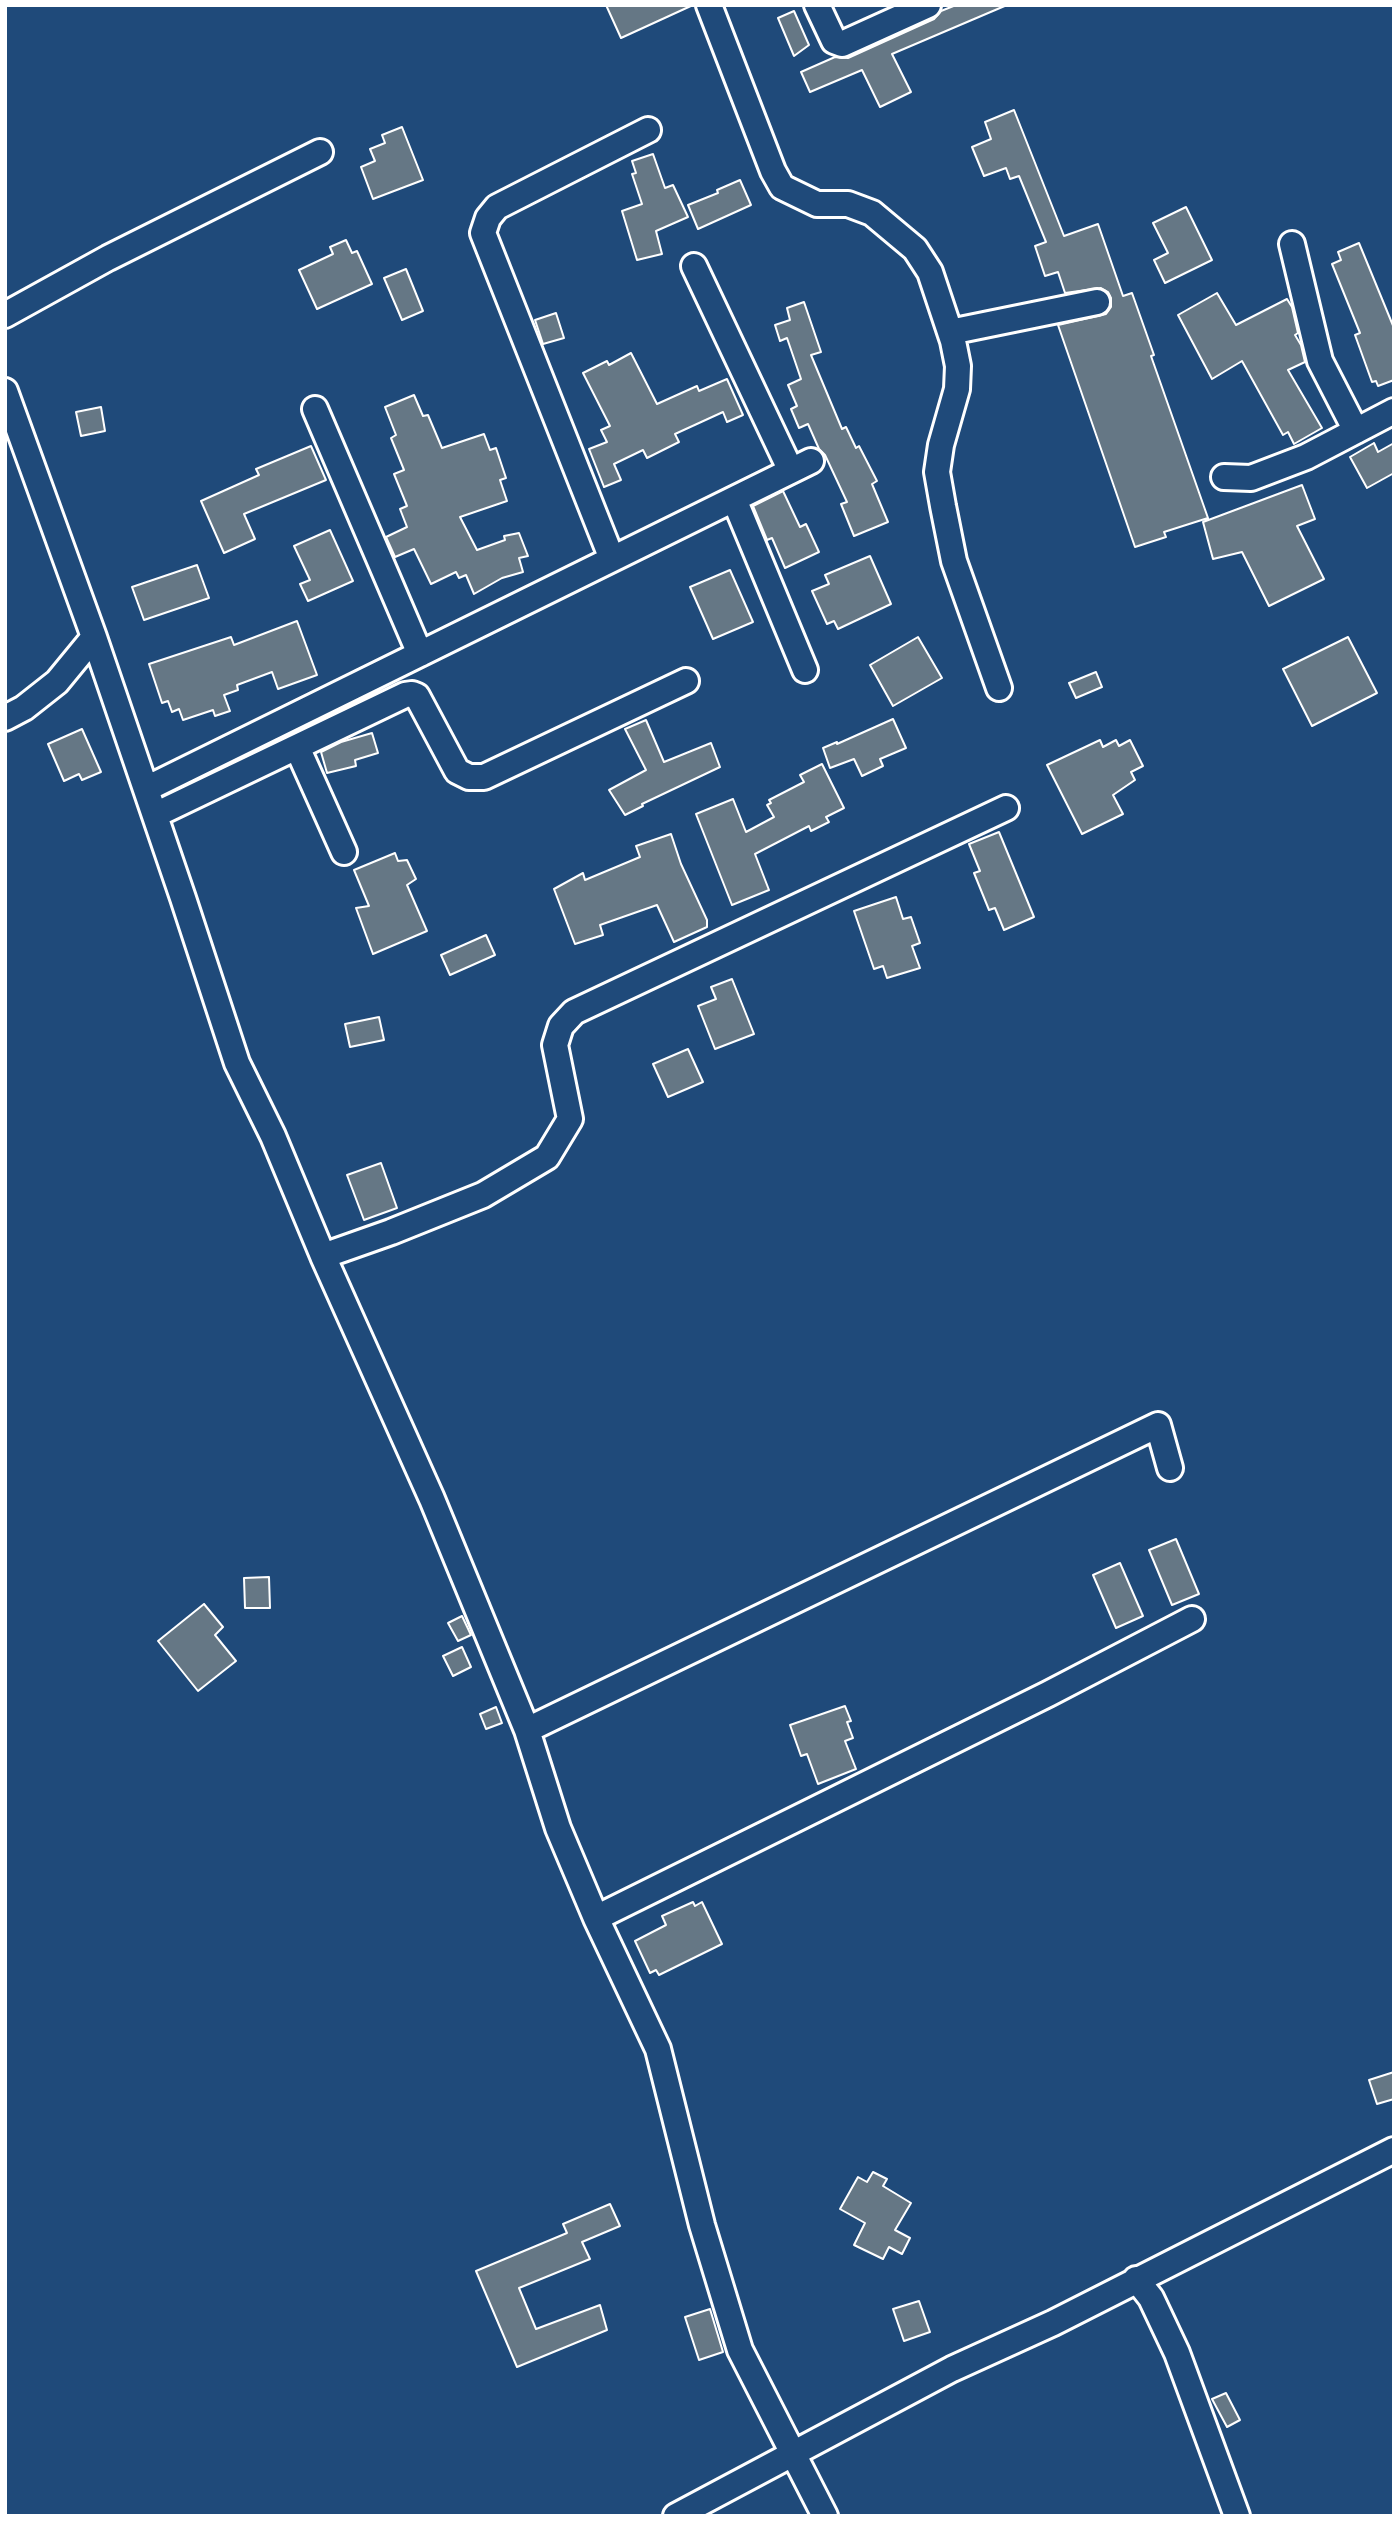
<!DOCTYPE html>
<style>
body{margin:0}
#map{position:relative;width:1399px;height:2521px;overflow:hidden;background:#1f4a7a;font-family:"Gochi Hand",sans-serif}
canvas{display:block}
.frame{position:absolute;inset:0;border:7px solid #fff;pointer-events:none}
</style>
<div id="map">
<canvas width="1399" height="2521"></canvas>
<div class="frame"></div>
</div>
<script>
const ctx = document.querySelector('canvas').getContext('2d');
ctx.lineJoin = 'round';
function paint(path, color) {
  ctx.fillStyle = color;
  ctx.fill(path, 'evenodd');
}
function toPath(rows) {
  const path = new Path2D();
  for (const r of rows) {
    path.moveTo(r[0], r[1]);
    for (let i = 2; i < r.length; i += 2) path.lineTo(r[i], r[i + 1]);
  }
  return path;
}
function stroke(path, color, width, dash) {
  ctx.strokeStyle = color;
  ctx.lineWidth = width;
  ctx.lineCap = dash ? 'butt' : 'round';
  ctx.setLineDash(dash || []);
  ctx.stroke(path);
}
const building = toPath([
 [606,5,693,5,621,38,606,5],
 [956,5,1007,5,892,54,911,92,880,107,862,70,810,92,801,72,835,57,848,58,934,19,941,11,956,5],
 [794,11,809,45,794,56,778,18,794,11],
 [1014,110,1064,236,1098,224,1123,296,1132,293,1154,355,1151,356,1208,518,1164,532,1166,537,1135,547,1058,325,1106,314,1111,307,1111,298,1108,292,1101,288,1065,293,1058,272,1045,276,1035,246,1046,242,1019,176,1010,179,1006,168,984,176,972,147,991,139,985,122,1014,110],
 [402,127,423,180,373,199,361,167,375,161,370,149,385,143,382,135,402,127],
 [653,154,665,188,673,185,688,217,656,231,662,254,637,260,622,211,642,204,632,174,636,173,632,161,653,154],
 [740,180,751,205,698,229,688,205,718,193,717,190,740,180],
 [1186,207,1212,260,1165,283,1154,260,1168,253,1153,223,1186,207],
 [346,240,352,253,357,251,372,284,317,309,299,270,333,254,330,247,346,240],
 [1359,243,1394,328,1394,380,1378,386,1376,381,1372,382,1355,335,1360,333,1332,264,1341,260,1338,252,1359,243],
 [406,269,423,311,402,320,384,278,406,269],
 [1217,293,1236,325,1287,299,1292,307,1298,333,1295,335,1301,345,1305,362,1288,370,1322,428,1294,444,1288,432,1283,435,1242,361,1212,379,1178,315,1217,293],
 [804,302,821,352,811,355,842,429,846,427,856,448,859,446,877,481,872,484,888,522,854,536,841,504,847,502,825,455,819,449,808,424,799,428,791,409,797,406,788,385,801,379,787,338,780,341,775,325,790,320,787,308,804,302],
 [556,313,564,338,543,344,535,320,556,313],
 [631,353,657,404,697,386,699,391,727,379,743,415,727,422,723,412,675,434,679,442,647,458,643,450,614,464,621,480,604,487,589,449,607,442,601,430,610,426,583,373,607,361,609,365,631,353],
 [414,395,423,416,428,415,442,448,484,434,490,450,496,448,506,478,500,480,507,501,460,517,477,550,505,540,504,536,519,533,528,556,519,558,523,572,502,578,474,594,466,575,459,578,456,572,431,584,414,549,395,557,386,537,407,527,400,509,407,506,394,474,404,470,391,438,396,435,385,407,414,395],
 [101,407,105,431,81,436,76,412,101,407],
 [1374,443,1378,452,1394,443,1394,473,1367,488,1350,457,1374,443],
 [311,446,326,480,244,514,255,539,224,553,201,501,259,475,256,469,311,446],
 [1302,485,1315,519,1297,526,1324,579,1269,606,1242,552,1213,559,1203,522,1302,485],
 [783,491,800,527,806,524,819,552,785,568,772,538,767,540,753,506,783,491],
 [330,530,353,581,308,601,300,584,310,580,294,546,330,530],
 [870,556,891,604,838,629,834,621,827,624,812,591,829,584,825,575,870,556],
 [197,565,209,598,144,620,132,587,197,565],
 [730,570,753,622,713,639,690,587,730,570],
 [297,621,317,675,278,689,272,672,237,685,238,690,224,695,230,711,215,716,213,710,183,720,179,709,172,712,168,701,162,703,149,664,231,637,234,645,297,621],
 [918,637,942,678,893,706,870,665,918,637],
 [1348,637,1377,693,1312,726,1283,669,1348,637],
 [1096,672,1102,687,1076,698,1069,683,1096,672],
 [893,719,906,748,880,759,883,766,862,776,854,759,830,768,823,748,837,742,837,744,893,719],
 [646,720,664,762,711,743,720,767,642,804,643,806,625,815,609,790,646,770,625,729,646,720],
 [82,729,101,772,82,780,79,774,64,781,48,744,82,729],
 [372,733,378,753,355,760,356,766,327,773,321,752,341,742,372,733],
 [1100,740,1103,747,1116,740,1119,746,1130,740,1143,766,1131,772,1135,780,1113,795,1123,814,1082,834,1047,765,1100,740],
 [822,764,844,808,826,817,829,822,811,831,809,826,755,854,769,890,732,905,696,814,733,799,746,832,774,817,767,805,771,803,769,800,804,782,800,775,822,764],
 [999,832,1034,917,1004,930,995,908,989,910,974,873,980,871,969,844,999,832],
 [671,834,681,864,707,920,707,927,674,942,657,905,600,925,603,935,575,944,554,889,583,873,585,880,640,857,636,846,671,834],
 [395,853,398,861,407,860,416,879,407,885,427,931,373,954,356,908,369,906,354,870,395,853],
 [896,897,903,919,911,917,920,943,912,946,920,968,887,978,883,966,874,969,854,911,896,897],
 [486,935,495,955,450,975,441,955,486,935],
 [732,979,754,1034,715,1049,698,1006,716,999,711,987,732,979],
 [379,1017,384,1040,350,1047,345,1024,379,1017],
 [688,1049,703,1082,668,1097,653,1064,688,1049],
 [381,1163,397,1208,364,1220,347,1175,381,1163],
 [1176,1539,1199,1594,1172,1605,1149,1550,1176,1539],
 [1120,1563,1143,1616,1116,1628,1093,1575,1120,1563],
 [269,1577,270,1608,245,1608,244,1578,269,1577],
 [204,1604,223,1627,215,1635,236,1661,198,1691,158,1641,204,1604],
 [462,1616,471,1635,458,1641,448,1623,462,1616],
 [462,1647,471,1667,453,1676,443,1656,462,1647],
 [845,1706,851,1721,847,1722,853,1738,845,1741,856,1769,818,1784,807,1754,801,1756,790,1725,845,1706],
 [496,1707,502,1723,486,1729,480,1714,496,1707],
 [693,1902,695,1906,702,1902,722,1944,659,1975,656,1970,650,1973,635,1941,666,1925,662,1916,693,1902],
 [1394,2072,1394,2099,1377,2104,1369,2080,1394,2072],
 [873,2172,887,2179,883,2186,911,2203,895,2230,910,2238,902,2254,889,2247,883,2259,854,2245,865,2223,840,2209,858,2177,867,2182,873,2172],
 [610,2204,620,2226,582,2242,590,2259,519,2288,536,2329,600,2305,607,2330,517,2367,476,2271,567,2233,563,2224,610,2204],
 [919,2301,930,2332,904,2341,893,2309,919,2301],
 [710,2309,723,2352,699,2360,685,2317,710,2309],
 [1226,2393,1240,2420,1227,2427,1212,2399,1226,2393]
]);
const minor = toPath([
 [709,5,773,171,782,187,817,204,848,204,872,213,915,249,930,272,953,341,958,366,957,389,941,445,937,472,943,506,954,561,999,688],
 [817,5,834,41,842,44,928,5],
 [1292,244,1320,361,1356,431],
 [694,266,791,471],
 [5,315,108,258,320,152],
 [950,332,1097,302],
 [5,391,94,637,183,898,237,1063,273,1136,323,1256,432,1499,527,1730,558,1828,596,1918,658,2049,702,2225,740,2350,825,2516],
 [315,409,420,654],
 [1224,477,1251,478,1306,457,1394,411],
 [734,499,805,670],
 [612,559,483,233,488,218,497,207,648,130],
 [5,718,24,708,57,682,94,637],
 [297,747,344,852],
 [146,789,811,461],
 [155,815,405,695,412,694,417,696,457,771,469,777,484,777,686,681],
 [323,1256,391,1232,483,1195,547,1157,570,1119,555,1045,561,1026,574,1012,1006,808],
 [527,1730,1158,1425,1170,1468],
 [596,1918,1048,1694,1192,1619],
 [1136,2279,1151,2298,1177,2353,1237,2516],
 [676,2516,952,2369,1053,2323,1394,2150]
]);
paint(building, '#657785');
stroke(building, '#fff', 2);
stroke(minor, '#fff', 30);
stroke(minor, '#1f4a7a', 24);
</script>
